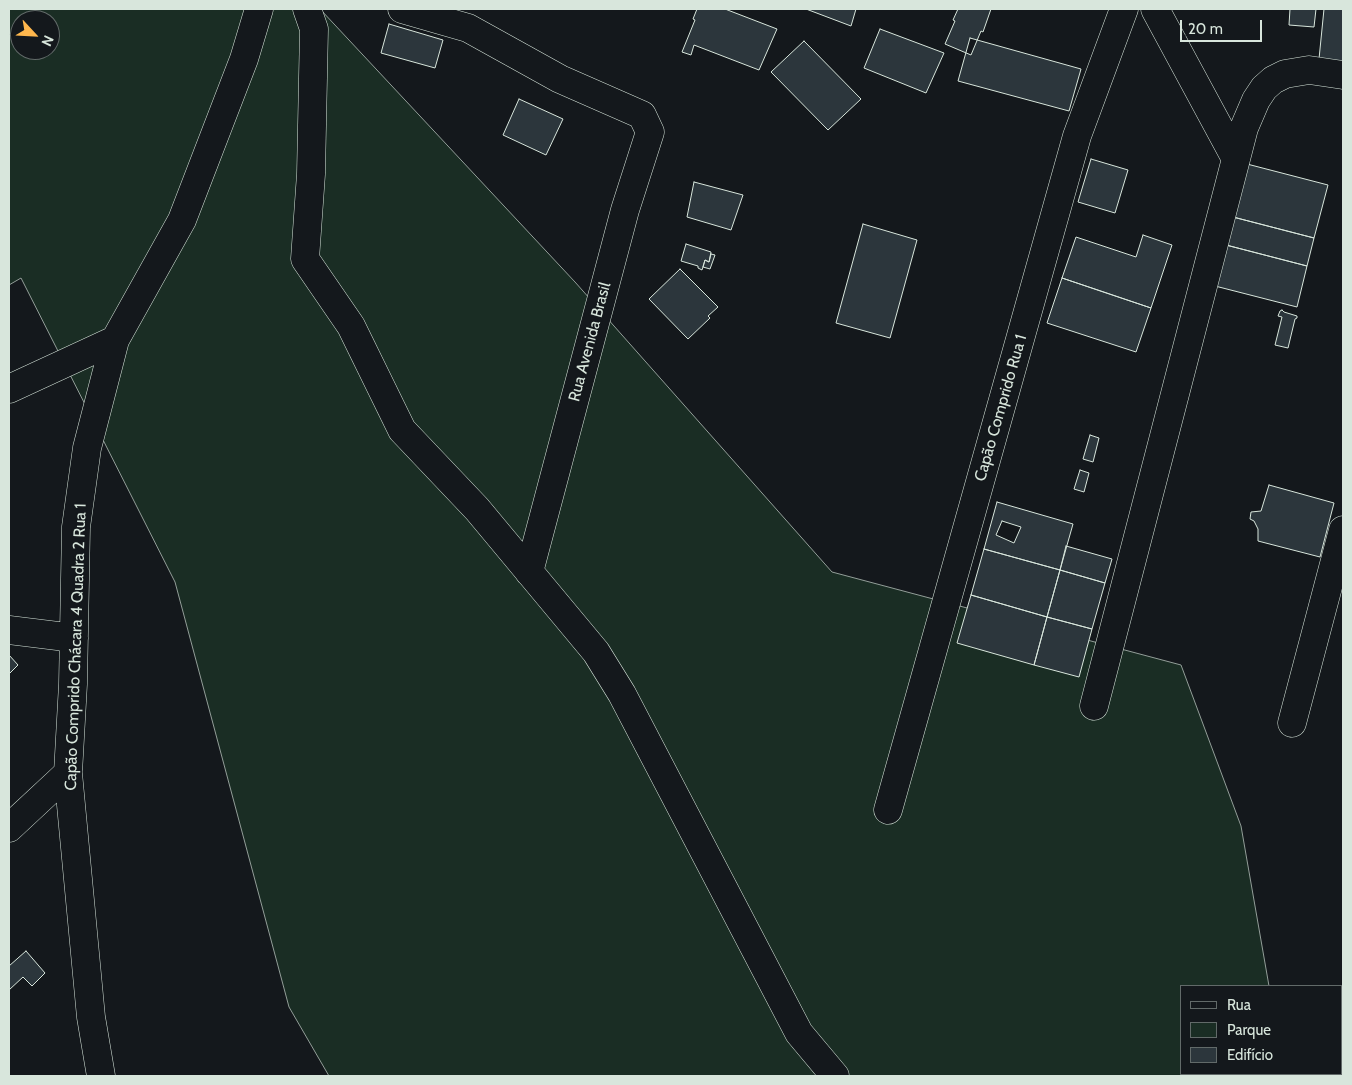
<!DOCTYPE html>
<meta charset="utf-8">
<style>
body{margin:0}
#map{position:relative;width:1352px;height:1085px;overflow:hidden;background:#14181c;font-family:Cabin,sans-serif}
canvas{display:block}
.frame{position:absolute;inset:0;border:10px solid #d8e6dc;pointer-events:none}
.legend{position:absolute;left:1180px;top:985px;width:162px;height:90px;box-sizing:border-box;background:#14181c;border:1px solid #626a69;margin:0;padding:6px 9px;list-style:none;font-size:15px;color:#d8e6dc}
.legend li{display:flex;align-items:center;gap:10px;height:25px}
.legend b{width:25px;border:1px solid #626a69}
.north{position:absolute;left:10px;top:10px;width:50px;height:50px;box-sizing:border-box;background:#14181c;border:1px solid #626a69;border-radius:50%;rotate:115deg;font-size:14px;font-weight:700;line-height:20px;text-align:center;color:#d8e6dc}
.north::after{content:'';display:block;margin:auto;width:18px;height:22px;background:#ffb74d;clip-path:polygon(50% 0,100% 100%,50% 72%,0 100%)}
.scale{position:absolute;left:1180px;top:20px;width:82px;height:22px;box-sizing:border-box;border:2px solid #d8e6dc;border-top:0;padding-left:6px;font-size:15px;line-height:18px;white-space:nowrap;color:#d8e6dc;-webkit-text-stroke:4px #14181c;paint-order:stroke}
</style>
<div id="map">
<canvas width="1352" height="1085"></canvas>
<div class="frame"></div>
<ul class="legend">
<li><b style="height:6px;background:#14181c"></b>Rua</li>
<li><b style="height:14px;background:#1a2d24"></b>Parque</li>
<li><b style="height:14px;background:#2c363c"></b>Edifício</li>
</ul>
<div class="north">N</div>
<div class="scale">20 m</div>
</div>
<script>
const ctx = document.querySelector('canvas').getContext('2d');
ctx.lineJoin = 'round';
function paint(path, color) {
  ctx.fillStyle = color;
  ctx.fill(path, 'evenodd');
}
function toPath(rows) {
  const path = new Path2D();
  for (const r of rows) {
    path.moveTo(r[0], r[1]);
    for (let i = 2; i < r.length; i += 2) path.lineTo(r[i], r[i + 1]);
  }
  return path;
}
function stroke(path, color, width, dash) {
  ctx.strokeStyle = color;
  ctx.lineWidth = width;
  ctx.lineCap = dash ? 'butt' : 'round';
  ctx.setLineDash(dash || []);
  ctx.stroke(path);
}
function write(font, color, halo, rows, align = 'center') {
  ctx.font = font + ' Cabin,sans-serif';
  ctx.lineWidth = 4;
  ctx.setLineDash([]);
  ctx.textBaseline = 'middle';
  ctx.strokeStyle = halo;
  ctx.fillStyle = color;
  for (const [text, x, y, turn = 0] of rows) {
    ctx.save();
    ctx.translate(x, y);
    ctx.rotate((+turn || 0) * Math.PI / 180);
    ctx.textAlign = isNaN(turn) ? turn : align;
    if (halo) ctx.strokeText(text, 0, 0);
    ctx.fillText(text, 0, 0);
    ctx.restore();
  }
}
const green = toPath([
 [9,9,320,9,575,282,832,572,1181,665,1241,826,1269,986,1181,986,1181,1074,1284,1074,1285,1076,329,1076,289,1007,175,582,21,278,9,285,9,9],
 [20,20,50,20,50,50,20,50,20,20]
]);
const building = toPath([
 [697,9,725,9,777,29,759,70,694,45,691,55,682,52,695,20,693,19,697,9],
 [806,9,856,9,851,26,806,9],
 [958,9,991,9,983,32,981,31,971,55,945,44,955,21,953,20,958,9],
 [1290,9,1316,9,1314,27,1289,25,1290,9],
 [1324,9,1343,9,1343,62,1319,59,1324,9],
 [389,24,443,40,435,68,381,53,389,24],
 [880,29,944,53,926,93,864,68,880,29],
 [970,38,1081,69,1069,111,958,81,970,38],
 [804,41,861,99,828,130,771,72,804,41],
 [519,99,563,119,546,155,503,135,519,99],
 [1091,159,1128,170,1115,213,1078,202,1091,159],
 [1247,164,1328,185,1314,238,1233,217,1247,164],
 [694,182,743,195,731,230,687,217,694,182],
 [1233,217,1314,238,1307,266,1226,245,1233,217],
 [863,224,917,240,890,338,836,323,863,224],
 [1143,235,1172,245,1151,308,1062,278,1076,237,1136,257,1143,235],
 [686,244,711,252,709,262,705,260,702,270,698,268,698,266,681,261,686,244],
 [1226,245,1307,266,1297,307,1215,286,1226,245],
 [711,254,715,255,710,269,703,267,705,260,709,262,711,254],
 [680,269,718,307,708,316,710,318,688,339,649,299,680,269],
 [1062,278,1151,308,1136,352,1047,323,1062,278],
 [1282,310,1284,312,1297,316,1297,318,1295,319,1288,348,1275,345,1282,317,1278,316,1280,311,1282,310],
 [1090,435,1099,438,1093,462,1083,459,1090,435],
 [1080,470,1089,473,1084,492,1074,489,1080,470],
 [1269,485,1334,503,1320,557,1258,541,1258,529,1254,521,1250,519,1251,512,1261,511,1269,485],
 [997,502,1073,524,1060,570,984,549,997,502],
 [1002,521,1021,527,1014,543,996,535,1002,521],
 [1066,546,1112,559,1105,583,1060,570,1066,546],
 [984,549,1060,570,1047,617,971,595,984,549],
 [1060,570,1105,583,1092,629,1047,617,1060,570],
 [971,595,1047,617,1034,665,957,643,971,595],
 [1047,617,1092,629,1079,677,1034,665,1047,617],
 [9,655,18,665,9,674,9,655],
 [26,951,45,973,32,986,23,977,9,990,9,966,26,951]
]);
const minor = toPath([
 [307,9,314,29,311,174,305,259,351,326,402,430,477,509,596,652,622,694,799,1033,835,1076],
 [402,9,468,28,560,79,642,115,650,132,625,210,529,572],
 [1155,9,1236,159],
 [9,389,115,340],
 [9,630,74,638],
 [1094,706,1244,128,1256,100,1264,88,1273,80,1285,74,1309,70,1343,75],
 [1292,723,1343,530],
 [888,810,1077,136,1124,9],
 [9,828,68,773],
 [101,1076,91,1017,68,773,73,684,76,527,87,448,115,340,182,220,244,59,259,9]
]);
const streetNames = [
 ["Rua Avenida Brasil",590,342,-75],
 ["Capão Comprido Rua 1",1001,408,-74],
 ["Capão Comprido Chácara 4 Quadra 2 Rua 1",76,647,-88]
];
paint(green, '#1a2d24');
stroke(green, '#939e99', 1);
paint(building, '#2c363c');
stroke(building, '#d8e6dc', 1);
stroke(minor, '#d8e6dc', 29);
stroke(minor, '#14181c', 28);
write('16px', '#d8e6dc', '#14181c', streetNames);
</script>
